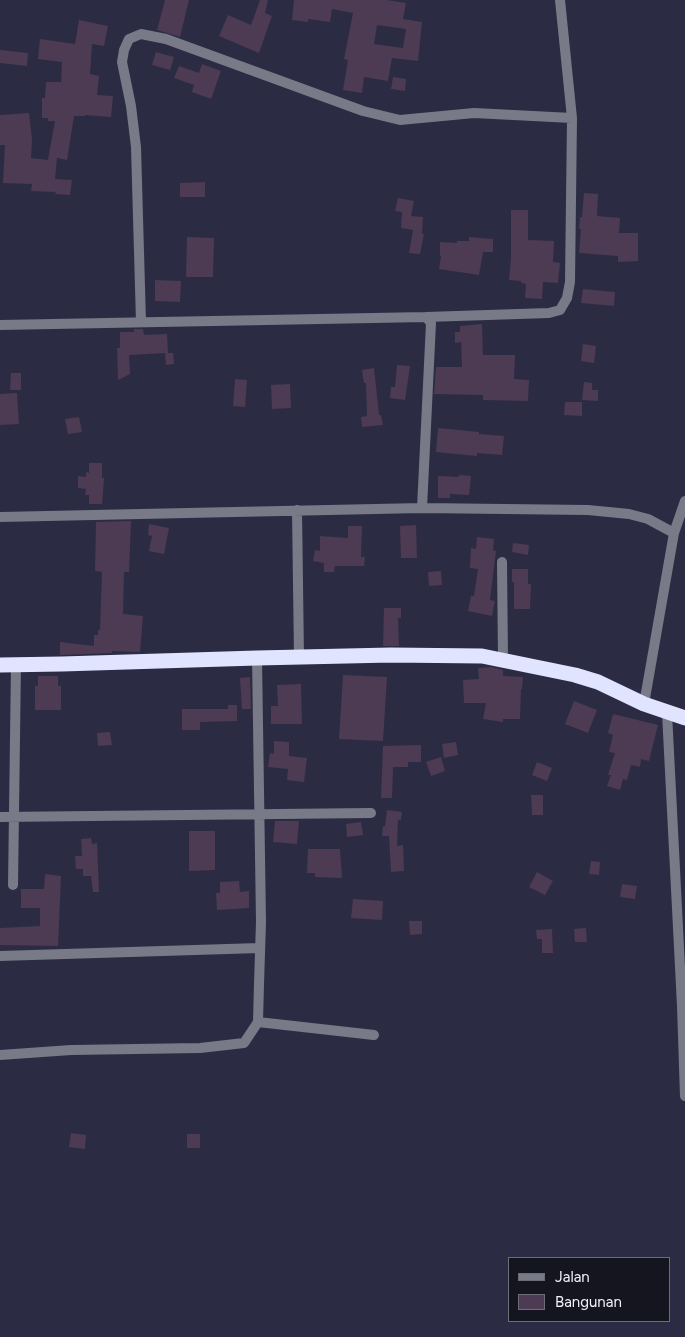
<!DOCTYPE html>
<style>
body{margin:0}
#map{position:relative;width:685px;height:1337px;overflow:hidden;background:#2c2b44;font-family:Figtree,sans-serif}
canvas{display:block}
.legend{position:absolute;left:508px;top:1257px;width:162px;height:65px;box-sizing:border-box;background:#151520;border:1px solid #6d6d78;margin:0;padding:6px 9px;list-style:none;font-size:15px;color:#f2f2fc}
.legend li{display:flex;align-items:center;gap:10px;height:25px}
.legend b{width:25px;border:1px solid #6d6d78}
</style>
<div id="map">
<canvas width="685" height="1337"></canvas>
<ul class="legend">
<li><b style="height:6px;background:#787a87"></b>Jalan</li>
<li><b style="height:14px;background:#4c3b52"></b>Bangunan</li>
</ul>
</div>
<script>
const ctx = document.querySelector('canvas').getContext('2d');
ctx.lineJoin = 'round';
function paint(path, color) {
  ctx.fillStyle = color;
  ctx.fill(path, 'evenodd');
}
function toPath(rows) {
  const path = new Path2D();
  for (const r of rows) {
    path.moveTo(r[0], r[1]);
    for (let i = 2; i < r.length; i += 2) path.lineTo(r[i], r[i + 1]);
  }
  return path;
}
function stroke(path, color, width, dash) {
  ctx.strokeStyle = color;
  ctx.lineWidth = width;
  ctx.lineCap = dash ? 'butt' : 'round';
  ctx.setLineDash(dash || []);
  ctx.stroke(path);
}
const building = toPath([
 [165,0,189,0,180,37,157,30],
 [260,0,268,0,265,13,272,16,259,53,219,36,228,15,251,25],
 [294,0,387,0,406,3,403,19,422,22,418,61,392,58,388,81,364,77,362,93,343,90,348,60,344,59,353,13,332,9,330,22,308,19,308,22,292,20],
 [377,25,406,29,403,48,374,44],
 [79,20,108,26,104,46,92,44,90,74,99,76,97,95,113,96,111,117,85,115,85,116,74,116,67,160,57,158,55,179,72,180,70,195,55,194,56,192,31,191,32,184,3,183,5,145,0,145,0,115,29,113,32,139,31,158,48,160,55,121,48,121,48,118,42,118,42,98,45,98,46,82,61,82,62,62,38,59,40,39,75,44],
 [0,50,28,53,27,66,0,63],
 [156,52,174,57,170,70,152,65],
 [202,64,221,71,211,99,192,92,194,85,174,78,179,66,199,73],
 [393,77,406,79,405,91,391,89],
 [205,182,205,197,180,197,180,183],
 [584,193,598,194,597,216,620,218,619,233,638,233,638,261,618,262,618,256,579,253,581,229,579,229,580,217,582,217],
 [398,198,414,201,411,216,423,217,422,234,424,234,420,254,409,253,413,230,401,228,402,212,395,211],
 [511,210,528,210,528,240,554,241,553,262,560,263,558,283,543,282,542,299,525,298,526,284,521,283,521,281,509,280,511,258],
 [187,237,214,238,213,277,186,277],
 [469,237,493,239,493,252,483,252,479,275,439,269,441,256,440,256,440,242,457,243,457,241,469,241],
 [155,280,181,281,180,302,155,301],
 [583,289,615,292,614,306,581,303],
 [482,324,483,355,515,355,514,379,529,380,528,401,483,400,483,395,434,394,436,367,462,367,461,342,455,343,455,332,460,332,460,326],
 [134,329,143,329,144,335,167,334,168,353,173,353,174,364,166,365,165,354,166,353,129,355,130,374,118,380,117,348,120,348,120,332,134,332],
 [583,344,596,346,594,363,581,361],
 [397,365,410,366,405,400,390,398,391,387,395,387],
 [374,368,379,415,381,415,383,425,362,427,361,417,367,416,366,383,364,383,362,370],
 [11,373,21,373,21,390,10,390],
 [235,379,247,380,245,407,233,406],
 [584,382,592,383,592,390,598,390,598,401,582,400],
 [290,384,291,408,272,409,271,385],
 [17,393,19,424,0,425,0,394],
 [565,402,582,402,582,416,564,415],
 [79,417,82,432,68,434,65,419],
 [438,428,479,432,479,434,504,436,502,455,477,453,477,456,436,452],
 [89,463,102,463,102,478,104,478,102,504,89,504,89,495,85,495,86,489,78,488,78,476,86,477,86,472,89,473],
 [459,475,471,476,469,495,450,494,450,498,438,498,438,476,459,477],
 [131,521,129,572,124,572,123,614,143,616,140,652,112,651,112,653,60,655,60,642,94,646,94,635,98,635,98,630,100,630,102,572,95,571,96,522],
 [149,524,169,528,164,554,149,551,152,536,148,535],
 [416,525,417,558,401,558,400,526],
 [348,526,362,526,361,557,365,557,364,566,335,566,334,572,324,572,324,563,313,561,315,550,320,551,320,536,348,538],
 [477,537,494,539,493,550,496,551,490,600,495,601,492,616,468,611,471,596,474,596,478,569,470,568,471,548,476,549],
 [513,543,529,545,528,555,512,552],
 [512,569,528,569,528,584,531,584,530,609,514,609,514,582,512,582],
 [441,571,442,585,429,586,428,572],
 [384,608,401,608,401,618,398,618,399,646,383,646],
 [491,667,503,670,503,676,523,677,522,689,521,689,520,719,503,719,503,722,483,719,486,703,464,703,463,680,479,679,478,668],
 [343,675,387,677,383,741,339,739],
 [38,676,58,676,58,686,61,686,61,710,35,710,35,686,38,686],
 [250,677,251,709,242,709,240,678],
 [301,684,302,724,271,724,271,706,278,706,277,685],
 [574,701,597,710,588,733,565,724],
 [228,705,237,705,237,721,200,722,200,730,182,730,182,709,228,709],
 [613,714,658,725,649,761,641,759,640,767,631,765,627,780,623,779,620,790,607,786,611,775,608,775,615,753,609,752,613,735,608,733],
 [110,732,112,745,98,746,97,733],
 [274,741,289,742,289,756,307,758,304,782,287,780,288,769,268,767,270,753,274,754],
 [456,742,458,755,444,758,442,744],
 [421,745,421,762,408,762,408,767,393,767,392,798,381,798,383,746],
 [441,757,445,771,431,776,426,762],
 [537,762,552,768,547,781,532,775],
 [531,795,543,795,543,815,532,815],
 [387,810,402,812,401,820,398,820,397,846,403,845,404,871,391,872,389,836,382,836,383,826,385,826],
 [275,821,299,821,297,844,273,842],
 [361,822,363,835,347,837,346,824],
 [189,831,215,831,215,870,189,871],
 [91,838,92,844,97,843,99,892,93,892,91,876,83,876,83,869,76,869,75,856,82,856,81,839],
 [308,849,340,849,342,878,315,877,315,873,307,873],
 [591,861,600,862,599,875,589,874],
 [537,872,553,881,545,895,529,887],
 [45,874,61,876,58,946,0,945,0,928,40,926,40,908,21,908,21,889,44,889],
 [239,881,240,892,249,891,249,908,217,910,216,893,220,893,220,882],
 [622,884,637,886,635,899,620,897],
 [353,899,383,901,382,920,351,918],
 [409,921,422,921,422,934,410,935],
 [586,928,587,942,575,942,574,929],
 [552,929,553,953,542,953,542,939,537,939,536,930],
 [71,1133,86,1135,85,1149,69,1147],
 [187,1134,200,1134,200,1148,187,1148]
]);
const street = toPath([
 [426,317,549,313,560,310,567,298,570,282,572,118,560,0],
 [141,322,136,147,131,106,122,62,124,50,129,39,141,34,166,39,363,111,400,120,474,113,572,118],
 [0,325,426,317,431,323,422,508],
 [297,510,299,657],
 [0,517,422,508,588,510,629,514,648,519,674,533],
 [502,562,503,659],
 [644,704,674,533,685,501],
 [667,713,682,1006,685,1096],
 [0,817,371,813],
 [13,885,16,664],
 [0,956,260,948],
 [258,1022,374,1035],
 [0,1055,71,1050,200,1048,244,1043,258,1022,259,984,261,922,257,658]
]);
const highway = toPath([
 [0,665,62,664,257,658,391,655,482,656,575,675,598,682,644,704,685,718]
]);
paint(building, '#4c3b52');
stroke(street, '#787a87', 10);
stroke(highway, '#e0e4fe', 15);
</script>
